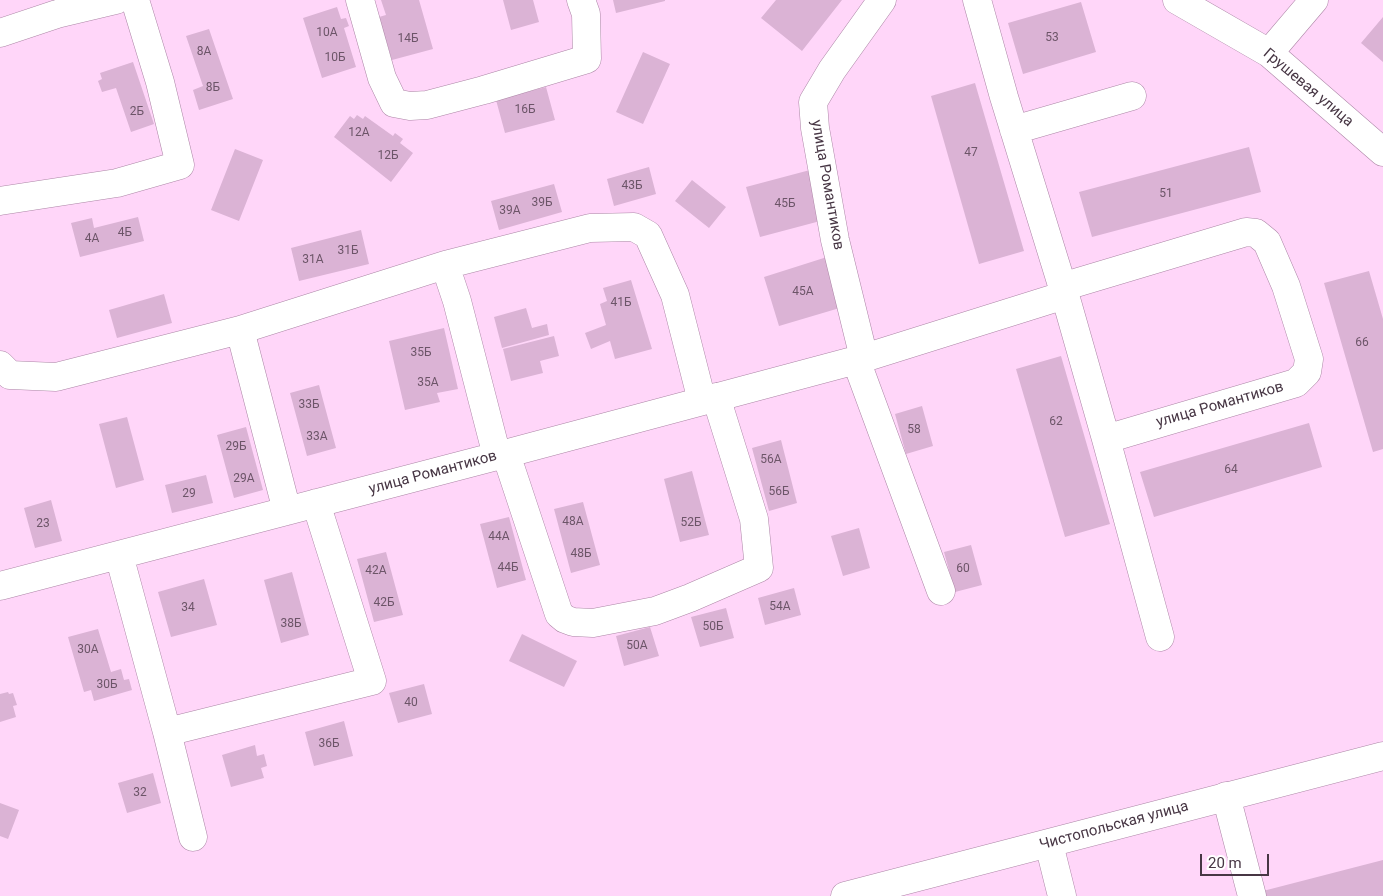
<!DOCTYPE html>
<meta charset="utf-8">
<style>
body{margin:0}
#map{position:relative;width:1383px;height:896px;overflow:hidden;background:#ffd6f9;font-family:Roboto,sans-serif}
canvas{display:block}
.scale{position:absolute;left:1200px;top:854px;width:69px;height:22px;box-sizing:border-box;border:2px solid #473644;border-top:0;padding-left:6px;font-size:15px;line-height:18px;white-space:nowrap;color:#473644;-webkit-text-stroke:4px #fff;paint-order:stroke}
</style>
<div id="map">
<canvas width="1383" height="896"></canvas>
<div class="scale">20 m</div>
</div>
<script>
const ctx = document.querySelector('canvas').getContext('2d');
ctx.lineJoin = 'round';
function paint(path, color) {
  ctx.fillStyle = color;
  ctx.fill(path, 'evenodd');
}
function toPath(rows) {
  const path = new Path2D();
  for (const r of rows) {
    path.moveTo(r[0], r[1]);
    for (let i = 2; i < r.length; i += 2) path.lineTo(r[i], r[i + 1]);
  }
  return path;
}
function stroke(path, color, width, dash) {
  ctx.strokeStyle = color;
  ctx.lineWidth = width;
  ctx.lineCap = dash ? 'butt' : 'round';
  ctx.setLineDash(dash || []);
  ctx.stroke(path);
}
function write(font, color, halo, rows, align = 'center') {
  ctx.font = font + ' Roboto,sans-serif';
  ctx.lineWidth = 4.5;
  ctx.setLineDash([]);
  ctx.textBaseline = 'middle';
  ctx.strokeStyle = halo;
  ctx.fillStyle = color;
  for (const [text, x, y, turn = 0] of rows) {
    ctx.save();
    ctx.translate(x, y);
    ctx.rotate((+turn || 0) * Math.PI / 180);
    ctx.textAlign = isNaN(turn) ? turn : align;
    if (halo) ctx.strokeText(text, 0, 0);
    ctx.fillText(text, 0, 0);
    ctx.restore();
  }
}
const building = toPath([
 [381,0,419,0,433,49,392,60,379,17,386,15],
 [503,0,533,0,539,22,511,30],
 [613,0,665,0,665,1,616,13],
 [776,0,842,0,802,51,761,18],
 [1081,2,1096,52,1023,74,1008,23],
 [337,7,341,19,346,18,349,26,344,28,356,67,322,78,303,18],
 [1383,17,1383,62,1361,43],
 [209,29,233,99,199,110,193,90,203,86,186,36],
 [643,52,670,64,643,124,616,112],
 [133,62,154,124,131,132,116,88,102,92,98,81,102,79,100,73],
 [975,83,1024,251,979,264,931,96],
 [546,87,555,120,505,133,496,100],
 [357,115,363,119,365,116,393,136,395,133,403,139,400,143,413,153,391,182,334,137,350,116,354,119],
 [1249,147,1261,192,1092,237,1079,192],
 [235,149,263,160,239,221,211,210],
 [649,167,656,194,614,206,607,179],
 [810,170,824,220,760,237,746,187],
 [692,180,726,207,709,228,675,201],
 [554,184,562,212,499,230,491,201],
 [138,217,144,241,80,257,71,223,92,218,94,228],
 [361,230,369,264,299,281,291,248],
 [827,257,843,307,779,326,764,277],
 [1369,271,1383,319,1383,449,1373,452,1324,283],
 [631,280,652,349,615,359,610,341,591,349,585,333,606,325,600,304,607,301,603,288],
 [164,294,172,323,117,338,109,310],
 [526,308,532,328,547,324,549,335,502,348,494,317],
 [444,328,458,389,437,393,440,402,405,410,389,341],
 [554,336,559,356,540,361,543,373,511,381,503,349],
 [1061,356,1110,524,1065,537,1016,369],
 [319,385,336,448,307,456,290,393],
 [922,406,933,446,906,454,895,414],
 [127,417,144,480,116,488,99,424],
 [1309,423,1322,467,1154,517,1140,472],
 [246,427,263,490,234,498,217,435],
 [781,440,797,503,769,511,752,448],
 [692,471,709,535,680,542,664,479],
 [206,475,213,503,172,513,165,485],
 [51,500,62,541,35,548,24,508],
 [583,502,600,565,571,573,554,509],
 [509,517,526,580,497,588,480,524],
 [859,528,870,568,843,576,831,536],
 [971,545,982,585,955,592,944,552],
 [386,552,403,615,374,622,357,559],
 [292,572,309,635,281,643,264,580],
 [204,579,217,625,171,637,158,592],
 [794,588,801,615,765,625,758,598],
 [726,608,734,638,700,647,691,617],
 [650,627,659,656,624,666,616,636],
 [98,629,111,672,121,669,124,680,129,679,132,690,94,701,91,690,84,692,68,637],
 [522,634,577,661,564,687,509,661],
 [424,684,432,714,398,723,389,693],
 [8,692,9,694,13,693,17,705,13,706,16,717,0,722,0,694],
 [344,721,353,756,314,766,305,732],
 [255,745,257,756,264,754,267,766,261,768,264,778,231,787,222,755],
 [153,773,161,803,127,813,118,783],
 [0,803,19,810,8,839,0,836],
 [1383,860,1383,896,1264,896,1263,891]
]);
const minor = toPath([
 [360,0,382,78,394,103,410,106,427,105,484,90,587,59,586,14,581,0],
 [977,0,1004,97,1065,295,1106,439,1160,637],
 [1177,0,1269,53,1383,152],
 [0,33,57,14,116,0],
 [1269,53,1314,0],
 [1014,130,1132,96],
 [0,201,117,183,180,165,160,82,135,0],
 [445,265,590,228,634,227,648,235,675,295,702,401],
 [1062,287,1246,232,1256,233,1267,242,1286,286,1309,359,1307,372,1296,383,1106,439],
 [240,330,287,511],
 [864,358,835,240,815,128,813,102,832,70,882,0],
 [856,360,941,591],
 [0,365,10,375,56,377,240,330,445,265,457,301,497,456],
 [506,454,559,614,565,619,573,622,593,623,655,611,690,598,759,568,754,519,716,397],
 [119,555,167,732,372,681,316,503],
 [0,586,497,456,864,358,1065,295],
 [167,732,193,837],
 [1226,796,1252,896],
 [1049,844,1062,896]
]);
const major = toPath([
 [845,896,1383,756]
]);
const numberNames = [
 ["10А",327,33],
 ["53",1052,38],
 ["14Б",408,39],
 ["8А",204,52],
 ["10Б",335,58],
 ["8Б",213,88],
 ["16Б",525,110],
 ["2Б",137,112],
 ["12А",359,133],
 ["47",971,153],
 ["12Б",388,156],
 ["43Б",632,186],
 ["51",1166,194],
 ["39Б",542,203],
 ["45Б",785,204],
 ["39А",510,211],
 ["4Б",125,233],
 ["4А",92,239],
 ["31Б",348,251],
 ["31A",313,260],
 ["45А",803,292],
 ["41Б",621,303],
 ["66",1362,343],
 ["35Б",421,353],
 ["35А",428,383],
 ["33Б",309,405],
 ["62",1056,422],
 ["58",914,430],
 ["33А",317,437],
 ["29Б",236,447],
 ["56А",771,460],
 ["64",1231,470],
 ["29А",244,479],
 ["56Б",779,492],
 ["29",189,494],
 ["48А",573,522],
 ["52Б",691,523],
 ["23",43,524],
 ["44А",499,537],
 ["48Б",581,554],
 ["44Б",508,568],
 ["60",963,569],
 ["42А",376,571],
 ["42Б",384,603],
 ["54А",780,607],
 ["34",188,608],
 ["38Б",291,624],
 ["50Б",713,627],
 ["50А",637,646],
 ["30A",88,650],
 ["30Б",107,685],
 ["40",411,703],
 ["36Б",329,744],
 ["32",140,793]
];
const streetNames = [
 ["Грушевая улица",1308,88,40],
 ["улица Романтиков",827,185,80],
 ["улица Романтиков",1220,405,-16],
 ["улица Романтиков",433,473,-15],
 ["Чистопольская улица",1114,826,-15]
];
paint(building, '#dbb3d5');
stroke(minor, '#ac86a6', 29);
stroke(major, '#ac86a6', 29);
stroke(minor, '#fff', 28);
stroke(major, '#fff', 28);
write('12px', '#6c5568', null, numberNames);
write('15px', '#473644', '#fff', streetNames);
</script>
